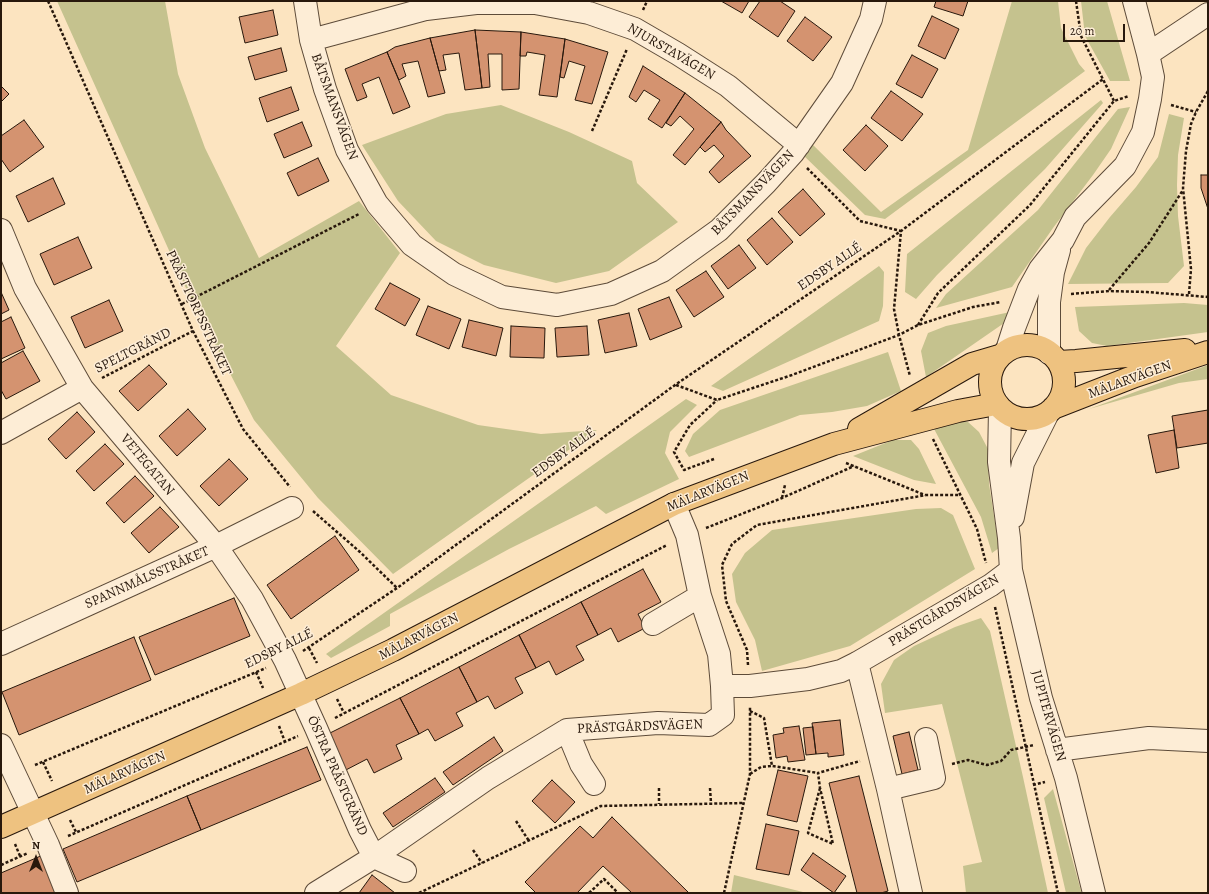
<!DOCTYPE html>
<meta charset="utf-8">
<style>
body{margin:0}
#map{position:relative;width:1209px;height:894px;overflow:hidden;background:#fce4c0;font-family:Alegreya,serif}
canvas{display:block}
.frame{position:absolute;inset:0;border:2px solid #28180c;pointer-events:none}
.north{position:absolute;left:16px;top:838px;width:40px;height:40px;-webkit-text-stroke:3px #fdedd6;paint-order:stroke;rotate:0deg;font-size:11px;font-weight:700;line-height:16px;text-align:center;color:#28180c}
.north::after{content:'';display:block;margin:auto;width:14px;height:18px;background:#28180c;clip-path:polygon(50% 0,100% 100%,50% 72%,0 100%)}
.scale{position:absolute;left:1063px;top:24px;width:62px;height:18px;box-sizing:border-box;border:2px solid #28180c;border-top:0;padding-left:5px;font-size:12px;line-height:14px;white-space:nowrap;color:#28180c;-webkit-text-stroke:3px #fdedd6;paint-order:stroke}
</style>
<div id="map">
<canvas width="1209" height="894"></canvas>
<div class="frame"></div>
<div class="north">N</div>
<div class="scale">20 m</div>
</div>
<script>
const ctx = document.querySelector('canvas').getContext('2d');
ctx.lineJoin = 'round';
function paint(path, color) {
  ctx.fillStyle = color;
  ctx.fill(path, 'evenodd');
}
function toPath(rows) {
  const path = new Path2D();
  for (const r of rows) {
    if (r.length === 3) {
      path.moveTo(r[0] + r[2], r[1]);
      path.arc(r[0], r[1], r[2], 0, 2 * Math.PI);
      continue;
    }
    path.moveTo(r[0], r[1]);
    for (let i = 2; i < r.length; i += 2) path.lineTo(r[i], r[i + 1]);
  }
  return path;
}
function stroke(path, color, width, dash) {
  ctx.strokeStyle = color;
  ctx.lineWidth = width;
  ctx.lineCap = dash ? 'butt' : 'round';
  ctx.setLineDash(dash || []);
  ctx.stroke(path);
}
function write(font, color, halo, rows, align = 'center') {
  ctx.font = font + ' Alegreya,serif';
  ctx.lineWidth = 3;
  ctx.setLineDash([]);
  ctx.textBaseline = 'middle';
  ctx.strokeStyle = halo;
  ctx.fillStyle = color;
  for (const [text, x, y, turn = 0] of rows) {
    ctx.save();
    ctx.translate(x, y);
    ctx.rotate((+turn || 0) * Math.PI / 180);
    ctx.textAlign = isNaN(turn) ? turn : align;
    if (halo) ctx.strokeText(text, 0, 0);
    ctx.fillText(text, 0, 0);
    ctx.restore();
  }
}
const green = toPath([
 [57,1,165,1,178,74,205,148,259,258,359,201,400,253,336,346,391,395,478,425,541,434,597,430,393,574,318,498,254,420,185,286],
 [1012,1,1058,1,1061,28,1079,64,1085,71,885,219,865,215,802,154,811,143,881,212,968,150],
 [1081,1,1107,1,1130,81,1110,81,1085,36],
 [1101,100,1103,103,1045,169,937,275,916,299,905,292,907,254],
 [501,105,569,132,632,161,637,183,678,222,609,271,556,283,484,265,436,241,398,201,362,145,446,114],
 [1130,107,1111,149,1093,175,1053,228,1012,287,936,308,946,294,1038,210,1118,109],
 [1169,114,1184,118,1178,155,1177,185,1178,216,1184,266,1168,283,1068,284,1086,248,1110,217,1136,187,1158,157],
 [879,266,884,272,883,306,879,321,723,391,711,386],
 [1184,303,1208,305,1208,332,1107,346,1092,343,1079,331,1075,307],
 [1010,312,1007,321,926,377,921,351,928,333,946,326],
 [888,352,901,391,867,406,832,412,800,415,689,457,685,451,693,434,720,410],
 [1208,365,1208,379,1179,383,1089,409],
 [686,399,697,405,670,432,665,453,679,479,606,514,596,506,509,549,390,614,390,626,331,658,326,654],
 [953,420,968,422,979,432,988,449,989,484,999,548,992,553,981,517,933,427],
 [893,440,911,440,919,449,936,484,914,480,853,456],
 [941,508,953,515,975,569,850,646,762,671,755,640,736,602,732,574,745,553,772,530,916,509],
 [981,618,990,631,1023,777,1048,893,966,893,963,866,982,862,942,704,885,713,881,684,894,660,914,646,955,627],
 [1053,789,1081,891,1081,893,1066,893,1044,798],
 [734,875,807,893,731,893]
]);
const building = toPath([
 [721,1,749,1,742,13,721,1],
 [760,1,780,1,795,11,778,37,749,17,760,1],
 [936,1,968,1,963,16,934,7,936,1],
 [273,10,278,35,245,43,239,17,273,10],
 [932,16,959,29,945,59,918,46,932,16],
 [805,17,832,37,813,61,787,41,805,17],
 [475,30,521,32,519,89,502,90,502,54,488,54,490,87,482,88,475,30],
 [475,30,482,88,465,90,459,53,443,55,446,70,439,71,430,38,475,30],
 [521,32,565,39,557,97,539,95,545,55,527,52,526,56,520,56,521,32],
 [430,38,445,93,428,97,418,61,402,64,406,76,399,80,387,52,395,47,430,38],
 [565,39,608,52,592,104,575,100,585,66,569,61,564,78,560,77,565,39],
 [281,48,287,71,255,80,248,57,281,48],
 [387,52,410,107,393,114,379,77,362,84,367,97,357,101,345,69,387,52],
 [912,55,938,69,922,98,896,84,912,55],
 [643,66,685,93,662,128,648,119,660,100,644,90,636,102,629,97,643,66],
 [1,86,9,94,1,102,1,86],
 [291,87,299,110,267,122,259,98,291,87],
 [891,91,923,114,902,141,871,118,891,91],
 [685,93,721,122,685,165,673,155,694,129,680,116,671,126,666,123,685,93],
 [24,120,44,147,10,172,1,159,1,136,24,120],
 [302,122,312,146,284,158,274,134,302,122],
 [721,122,726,130,751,156,719,183,709,172,724,156,714,145,705,152,700,147,721,122],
 [866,125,888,146,865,171,843,150,866,125],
 [318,158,329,181,298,196,287,173,318,158],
 [1201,175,1208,175,1208,209,1201,188,1201,175],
 [53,178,65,204,28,222,16,196,53,178],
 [803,189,825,214,800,236,778,212,803,189],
 [772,218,793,242,767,265,747,240,772,218],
 [78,237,92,268,54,285,40,254,78,237],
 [739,245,756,268,728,289,711,266,739,245],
 [706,271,724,297,694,317,676,290,706,271],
 [390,283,420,299,405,326,375,309,390,283],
 [1,292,9,310,1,314,1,292],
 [669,297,682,327,650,340,638,309,669,297],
 [109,300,123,331,85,348,71,317,109,300],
 [428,306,461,319,449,349,416,335,428,306],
 [629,313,637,346,605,353,598,320,629,313],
 [11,317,25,348,1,359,1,322,11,317],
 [469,320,503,328,496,356,462,347,469,320],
 [511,326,545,328,544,358,510,357,511,326],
 [587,326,589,355,557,357,555,328,587,326],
 [23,351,40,381,6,399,1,390,1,363,23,351],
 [149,365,167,384,138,411,119,391,149,365],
 [188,409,206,429,177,456,159,436,188,409],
 [1208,410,1208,443,1177,448,1172,416,1208,410],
 [77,412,95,432,66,459,48,439,77,412],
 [1174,430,1179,468,1156,473,1148,435,1174,430],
 [105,444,124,464,94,491,76,471,105,444],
 [229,459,248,479,219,506,200,486,229,459],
 [135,476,154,496,124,523,106,503,135,476],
 [160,507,179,527,149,553,131,533,160,507],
 [335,536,359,570,291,619,267,585,335,536],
 [643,569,661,602,638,614,645,628,618,642,611,628,598,635,581,602,643,569],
 [234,598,250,636,155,675,139,637,234,598],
 [581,602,598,635,576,646,584,660,556,675,549,661,536,668,519,635,581,602],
 [519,635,536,668,515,678,523,693,495,709,488,696,477,702,459,667,519,635],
 [134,637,151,680,19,735,2,692,134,637],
 [459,667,477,702,456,713,463,726,435,741,428,729,419,734,400,698,459,667],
 [400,698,419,734,396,745,402,759,374,773,367,759,342,772,324,736,400,698],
 [840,720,844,755,828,757,828,753,816,754,812,723,840,720],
 [799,726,805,760,788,762,787,756,776,758,773,735,784,733,783,728,799,726],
 [813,727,816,754,806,755,803,728,813,727],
 [909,732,918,770,902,774,893,736,909,732],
 [494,737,503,751,453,785,443,772,494,737],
 [307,747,321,780,201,830,187,796,307,747],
 [778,770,808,776,797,822,767,815,778,770],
 [859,776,888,891,881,893,857,893,829,783,859,776],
 [435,778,445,792,393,827,383,813,435,778],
 [552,780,575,802,555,823,532,801,552,780],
 [187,796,201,830,77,882,63,849,187,796],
 [612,817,689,893,632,893,603,866,577,893,536,893,525,882,580,826,593,838,612,817],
 [766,824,799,831,789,875,756,869,766,824],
 [813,853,846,876,834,893,801,870,813,853],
 [43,855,56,893,1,893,1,873,43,855],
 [372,875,395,893,359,893,372,875]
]);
const path = toPath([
 [48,1,193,331,243,429,290,487],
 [1076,1,1081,36,1114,101],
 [643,10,647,1],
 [1171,105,1196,112],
 [592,131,627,49],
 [807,168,860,221,901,231,894,309,899,335,910,376],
 [1109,290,1149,243,1183,190],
 [1071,294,1109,291,1147,292,1208,297],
 [1189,294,1191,269,1183,188,1186,151,1191,124,1196,112,1208,91],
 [182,304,359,214],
 [918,325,938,293,1030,205,1114,101,1129,96],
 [102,378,193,331],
 [676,385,717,400,792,375,899,335,918,325,973,307,1001,302],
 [933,439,977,529,986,563],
 [714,459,684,470,674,452,690,425,717,400],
 [846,463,925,495],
 [782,498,785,485],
 [313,511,360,552,397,588],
 [706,528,782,498,854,466],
 [995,607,1058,893],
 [309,648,317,663],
 [303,651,397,588,675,385,901,231,1103,79],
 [748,665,747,650,726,601,722,565,732,544,757,525,926,495,960,495],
 [256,672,263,688],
 [337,699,344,713],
 [750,711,764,718,772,766,818,773],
 [335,718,667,545],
 [279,726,285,742],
 [43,762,52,781],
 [952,764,968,760,987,765,1001,761,1011,750,1034,745],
 [35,765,266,668],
 [750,774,761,767,771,766],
 [1033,785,1045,782],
 [659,788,659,804],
 [710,788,711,803],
 [820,788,808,833,833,844,820,788,818,773,860,761],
 [70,820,76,832],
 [516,821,529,841],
 [68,836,298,736],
 [15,844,20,856],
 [473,850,482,863],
 [1,865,28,853],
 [419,893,601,806,744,803],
 [589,893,604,879,618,893],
 [724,893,750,774,750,706]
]);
const minor = toPath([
 [305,1,311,40,325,89,347,150,377,204,412,245,454,274,502,297,557,305,611,294,662,271,719,230,766,183,793,153,842,83,871,19,875,1],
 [311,40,426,9,476,3,535,3,589,13,635,29,678,54,728,86,799,145],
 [1148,54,1208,14],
 [1,230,25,288,82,388,216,546,252,599,285,660,316,728,360,830,374,857,405,871],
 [1007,350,1014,328,1029,289,1040,269,1063,240,1075,217,1125,166,1143,132,1150,99,1153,77,1148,54,1134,1],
 [1049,353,1049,302,1053,272,1059,250],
 [1000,409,999,462,1009,538,1011,570,1041,698,1066,778,1094,893],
 [1,433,82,388],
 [674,504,687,535,700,596,719,654,722,686],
 [1013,517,1023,463,1047,415],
 [653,624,700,596],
 [1,644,216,546,292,508],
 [857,663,888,789,911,893],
 [567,730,581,764,594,784],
 [1,745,48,845,67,893],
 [1057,750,1149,738,1208,741],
 [888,789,934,778,926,739],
 [316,893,374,857,488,778,567,730,658,723,709,725,723,715,722,686,750,686,808,679,841,671,857,663,991,585,1011,570]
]);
const major = toPath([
 [1027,382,37],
 [1059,362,1076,361,1185,350],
 [1053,408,1135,376,1208,352],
 [859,429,972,364,999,356],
 [1,827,301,694,393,650,674,504,834,444,958,411,996,404]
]);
const streetNames = [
 ["NJURSTAVÄGEN",671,52,30],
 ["BÅTSMANSVÄGEN",334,107,70],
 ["BÅTSMANSVÄGEN",753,193,-46],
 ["EDSBY ALLÉ",830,267,-34],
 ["PRÄSTTORPSSTRÅKET",198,313,65],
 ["SPELTGRÄND",133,351,-27],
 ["MÄLARVÄGEN",1130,380,-20],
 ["EDSBY ALLÉ",564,453,-36],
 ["VETEGATAN",147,465,50],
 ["MÄLARVÄGEN",708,492,-22],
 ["SPANNMÅLSSTRÅKET",147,578,-24],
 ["PRÄSTGÅRDSVÄGEN",944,611,-31],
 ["MÄLARVÄGEN",419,637,-27],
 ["EDSBY ALLÉ",279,649,-26],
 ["JUPITERVÄGEN",1048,716,74],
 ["PRÄSTGÅRDSVÄGEN",640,727,-2],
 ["MÄLARVÄGEN",125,773,-24],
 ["ÖSTRA PRÄSTGRÄND",337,776,66]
];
paint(green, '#c5c28e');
paint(building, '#d49370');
stroke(building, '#28180c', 1);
stroke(minor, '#5d4b39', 24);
stroke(major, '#28180c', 24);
stroke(path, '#28180c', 2.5, [3, 2]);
stroke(minor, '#fdedd6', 22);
stroke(major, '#eec280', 22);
write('14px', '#28180c', '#fdedd6', streetNames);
</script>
